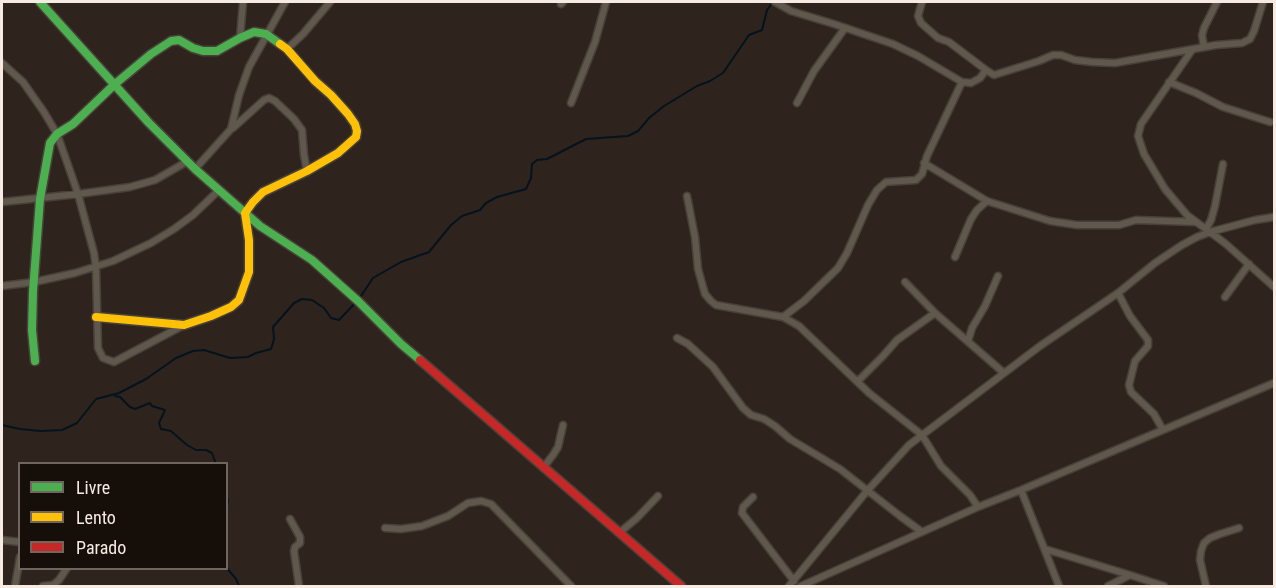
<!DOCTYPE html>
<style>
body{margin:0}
#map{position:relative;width:1276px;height:588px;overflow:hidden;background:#2e241d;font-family:"Roboto Condensed",sans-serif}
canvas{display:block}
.frame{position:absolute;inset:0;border:3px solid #f6eae2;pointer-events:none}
.legend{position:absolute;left:18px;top:462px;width:210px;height:108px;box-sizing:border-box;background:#160e09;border:2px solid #706660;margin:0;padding:8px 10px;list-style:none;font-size:18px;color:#f6eae2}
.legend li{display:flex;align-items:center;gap:12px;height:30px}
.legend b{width:30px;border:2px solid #706660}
</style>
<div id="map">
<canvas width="1276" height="588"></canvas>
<div class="frame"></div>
<ul class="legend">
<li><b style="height:8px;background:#4caf50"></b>Livre</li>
<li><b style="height:8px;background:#ffc107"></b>Lento</li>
<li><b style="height:8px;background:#c62828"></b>Parado</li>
</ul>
</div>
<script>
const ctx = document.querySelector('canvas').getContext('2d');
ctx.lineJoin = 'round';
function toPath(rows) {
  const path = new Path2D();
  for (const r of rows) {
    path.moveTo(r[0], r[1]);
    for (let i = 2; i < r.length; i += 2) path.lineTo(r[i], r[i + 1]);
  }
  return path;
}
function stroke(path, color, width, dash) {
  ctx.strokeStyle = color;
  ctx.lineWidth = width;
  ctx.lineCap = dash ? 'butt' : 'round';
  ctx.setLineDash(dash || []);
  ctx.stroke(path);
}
const stream = toPath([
 [115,396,120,397,130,407,135,409,150,403,152,406,165,410,159,423,161,429,171,431,187,445,196,450,206,450,212,453,216,464],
 [2,425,20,429,40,431,62,430,77,423,96,399,119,393,146,379,176,358,193,351,204,350,230,358,248,357,256,353,271,349,274,339,273,327,294,303,302,299,312,300,324,308,331,318,339,320,359,299,373,278,401,262,429,252,451,225,462,216,480,210,486,203,497,197,526,189,531,178,532,164,537,160,547,159,586,139,628,136,638,131,649,118,664,106,697,86,710,81,723,73,749,35,762,30,767,10,773,2],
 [226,497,228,500,226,511],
 [226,567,236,579,239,586]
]);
const street = toPath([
 [775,2,791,11,834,24,893,44,918,56,962,82,971,83,980,78,986,70,994,75,1039,61,1053,55,1061,55,1075,60,1092,62,1115,63,1216,45,1242,43,1250,39,1254,31,1263,2],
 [922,2,918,16,921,23,938,38,949,42,986,70],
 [561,4,563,2],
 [240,38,243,2],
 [1204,47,1202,35,1204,28,1217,2],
 [287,49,303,34,330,2],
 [1192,50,1141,124,1138,136,1144,154,1165,189,1187,215,1226,244,1274,287],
 [2,63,23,82,44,112,57,134,68,165,78,194,94,253,96,268,98,348,103,358,114,362,184,325],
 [1169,82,1196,93,1223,107,1270,122],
 [571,103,595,42,606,2],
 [797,103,814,71,845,28],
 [233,128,264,100,269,98,275,101,294,119,302,130,304,155,307,171],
 [924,163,987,201,1050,221,1077,225,1119,225,1136,220,1196,222],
 [195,169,231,129,239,95,249,67,285,2],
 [687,196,695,237,698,269,705,294,711,301,716,305,783,317,799,326,869,393,922,435,941,466,970,495,978,507],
 [2,202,78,194,130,187,155,180,188,161],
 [1206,229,1211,220,1215,206,1223,164],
 [955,257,971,219,977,210,987,201],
 [905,282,935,313],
 [2,286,34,282,75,273,113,261,151,243,174,229,193,215,219,190],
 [1118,293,1130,316,1148,340,1148,346,1135,361,1129,385,1131,392,1154,414,1163,430],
 [1225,297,1249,264],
 [783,317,804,301,838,268,847,253,868,205,877,190,886,182,916,180,922,174,927,156,962,82],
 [677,338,688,344,713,367,743,408,751,415,764,419,775,426,790,439,840,469,900,516,922,532],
 [968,341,972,328,985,306,998,276],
 [858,381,883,356,897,340,935,313,1004,373],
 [543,468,553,455,558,447,563,425],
 [1021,490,1059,586],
 [753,497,743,507,742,513,794,581],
 [290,519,300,537,300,543,295,547,294,551,299,586],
 [385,528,401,529,422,526,448,516,468,503,481,501,491,504,571,586],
 [619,533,637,518,658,496],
 [2,540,20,542],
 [1045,549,1130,575],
 [15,586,20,557],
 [43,586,53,585,59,580,67,568],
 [789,586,867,491,909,445,1040,346,1118,293,1155,263,1182,245,1197,237,1210,232,1255,220,1274,217],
 [801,586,978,507,1021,490,1274,383],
 [1108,586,1130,575,1164,586],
 [1206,586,1200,560,1201,551,1204,543,1210,538,1220,534,1239,528]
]);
const fast = toPath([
 [40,2,149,123,195,169,260,226,312,260,358,301,401,344,420,360],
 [35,361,32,330,33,291,40,199,50,143,57,134,73,124,115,84,151,54,171,41,179,40,193,48,203,51,217,51,240,38,254,32,266,34,280,44]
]);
const slow = toPath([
 [96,317,184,325,211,316,231,307,239,300,249,272,249,240,245,213,253,202,263,192,307,171,338,153,356,137,357,131,355,124,348,114,331,95,315,81,287,49,280,44]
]);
const jam = toPath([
 [420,360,681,586]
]);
stroke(stream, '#04131e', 2);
stroke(street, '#48413a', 9);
stroke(fast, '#48413a', 11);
stroke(slow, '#48413a', 11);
stroke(jam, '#48413a', 11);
stroke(street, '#60574d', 6);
stroke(fast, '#4caf50', 8);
stroke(slow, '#ffc107', 8);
stroke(jam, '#c62828', 8);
</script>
